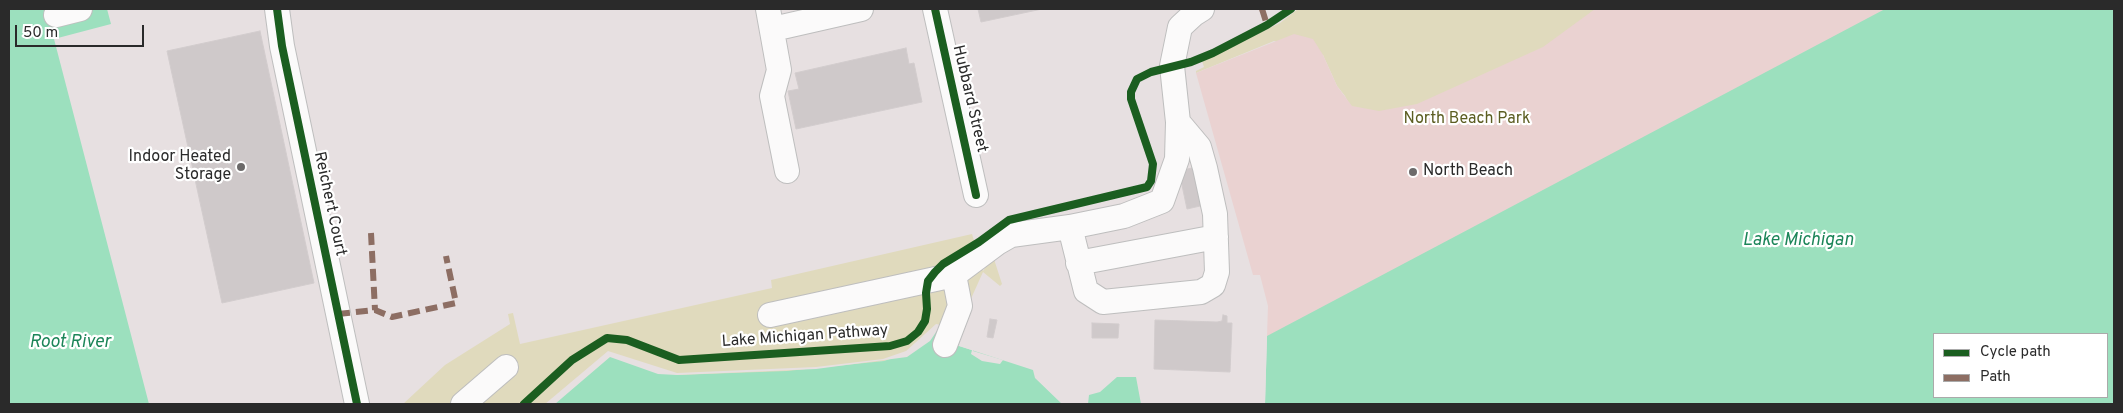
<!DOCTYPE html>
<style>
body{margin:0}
#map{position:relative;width:2123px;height:413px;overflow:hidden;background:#e7e0e1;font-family:Overpass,sans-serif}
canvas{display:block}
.frame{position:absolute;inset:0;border:10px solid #2a2a2a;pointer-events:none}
.legend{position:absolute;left:1933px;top:333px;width:175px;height:65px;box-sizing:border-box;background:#fff;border:1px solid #aaa;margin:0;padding:6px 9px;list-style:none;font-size:15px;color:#2a2a2a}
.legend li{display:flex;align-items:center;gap:10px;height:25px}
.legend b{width:25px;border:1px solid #aaa}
.scale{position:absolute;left:15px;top:25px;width:129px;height:22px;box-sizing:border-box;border:2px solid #2a2a2a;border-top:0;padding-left:6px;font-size:15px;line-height:18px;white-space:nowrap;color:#2a2a2a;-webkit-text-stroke:4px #fff;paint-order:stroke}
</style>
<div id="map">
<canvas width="2123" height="413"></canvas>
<div class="frame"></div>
<ul class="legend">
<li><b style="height:6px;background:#1b5e20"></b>Cycle path</li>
<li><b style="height:6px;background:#8d6e63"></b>Path</li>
</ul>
<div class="scale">50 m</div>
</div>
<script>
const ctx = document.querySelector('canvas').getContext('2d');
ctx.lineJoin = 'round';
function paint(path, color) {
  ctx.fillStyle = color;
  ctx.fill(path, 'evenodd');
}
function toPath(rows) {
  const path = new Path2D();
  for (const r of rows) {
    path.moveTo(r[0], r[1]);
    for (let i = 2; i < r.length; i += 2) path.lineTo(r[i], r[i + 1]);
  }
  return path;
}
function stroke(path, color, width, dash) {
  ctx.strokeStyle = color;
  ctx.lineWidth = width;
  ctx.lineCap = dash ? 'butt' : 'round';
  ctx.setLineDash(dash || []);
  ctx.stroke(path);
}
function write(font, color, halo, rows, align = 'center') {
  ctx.font = font + ' Overpass,sans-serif';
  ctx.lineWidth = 4.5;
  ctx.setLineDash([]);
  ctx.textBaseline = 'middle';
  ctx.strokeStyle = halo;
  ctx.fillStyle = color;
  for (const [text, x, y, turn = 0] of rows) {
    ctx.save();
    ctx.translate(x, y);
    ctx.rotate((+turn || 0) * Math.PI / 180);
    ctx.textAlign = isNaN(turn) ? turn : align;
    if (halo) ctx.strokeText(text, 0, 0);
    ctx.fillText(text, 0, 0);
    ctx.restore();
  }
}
const green = toPath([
 [1298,9,1942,9,1425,269,1345,96,1337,86,1323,55,1274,41,1196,73,1196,71,1204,67,1202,61,1280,23],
 [972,234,983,271,993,256,1002,284,1000,286,983,272,956,332,908,353,884,361,547,404,403,404,445,365,510,324,508,314,513,313,520,344,772,288,771,280]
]);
const sand = toPath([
 [1595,9,1942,9,1295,339,1267,336,1268,306,1260,275,1253,275,1196,73,1294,34,1313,39,1323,55,1337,86,1352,106,1379,111,1417,104,1543,47]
]);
const water = toPath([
 [9,9,107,9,111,24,54,39,149,404,9,404],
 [1885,9,2114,9,2114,404,1265,404,1267,336],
 [1934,334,2107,334,2107,397,1934,397],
 [938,326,956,345,1033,370,1035,378,1062,404,547,404,608,353,677,375,787,371,884,361,907,353],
 [1117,377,1136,377,1141,404,1088,404,1089,395,1100,392]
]);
const pier = toPath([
 [936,324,941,325,930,341,907,357,816,369,677,375,658,374,610,357,555,404,545,404,608,351,677,373,816,367,883,359,906,351],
 [959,332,959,343,973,348,973,351,1003,360,1000,364,982,361,971,354,972,350,956,345],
 [1264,336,1267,336,1265,404,1262,404]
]);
const building = toPath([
 [978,9,1042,9,981,22,978,9],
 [260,31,314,283,222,303,167,51,260,31],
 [906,48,909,64,914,63,922,102,796,129,788,91,799,89,795,73,906,48],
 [1200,166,1209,204,1187,209,1179,171,1200,166],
 [1223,315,1227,316,1227,323,1232,323,1230,372,1154,369,1155,320,1217,322,1222,321,1223,315],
 [990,319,997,320,993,338,987,337,990,319],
 [1092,323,1119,324,1118,338,1092,338,1092,323]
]);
const minor = toPath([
 [277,9,282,46,357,404],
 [768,9,779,70,772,96,787,171],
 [935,9,976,195],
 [56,15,80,9],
 [773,29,861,9],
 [1070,227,1086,291,1103,302,1201,292,1213,285,1217,272,1215,214,1205,168,1199,147,1178,122],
 [1078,263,1216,237],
 [770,315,954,275,997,243,1011,235,1070,227,1124,216,1162,201,1177,159,1178,122,1172,66,1180,27,1194,14,1202,9],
 [945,345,960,306,954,275],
 [463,404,506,367]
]);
const quiet = toPath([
 [1262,9,1267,25],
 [371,233,375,310],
 [338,314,375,310,392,317,456,303,446,256]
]);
const cycleway = toPath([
 [277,9,282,46,357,404],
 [935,9,976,195],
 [524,404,572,360,607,338,627,340,679,360,890,346,907,341,918,332,925,321,927,309,926,293,928,281,935,272,943,264,979,242,1009,220,1147,187,1151,181,1153,164,1131,99,1131,92,1137,79,1151,72,1191,62,1213,53,1267,25,1291,9]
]);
const markers = [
 [241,167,5,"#6c6a6a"],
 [1413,172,5,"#6c6a6a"]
];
const streetNames = [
 ["Hubbard Street",969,99,77],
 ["Reichert Court",329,204,78],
 ["Lake Michigan Pathway",805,337,-4]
];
const parkNames = [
 ["North Beach Park",1467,120]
];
const poiNames = [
 ["Indoor Heated",231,158],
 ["Storage",231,176],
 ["North Beach",1423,172,"left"]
];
const waterNames = [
 ["Lake Michigan",1798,241],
 ["Root River",70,343]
];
paint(green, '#e0dabd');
paint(sand, '#ead2d1');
paint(water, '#9ce0be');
paint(pier, '#e7e0e1');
paint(building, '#cfc9ca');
stroke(building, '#d2cccd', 1);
stroke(minor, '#bebebe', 26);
stroke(minor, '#fbfafa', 24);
stroke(quiet, '#8d6e63', 6, [12, 6]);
stroke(cycleway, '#1b5e20', 8);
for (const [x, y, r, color] of markers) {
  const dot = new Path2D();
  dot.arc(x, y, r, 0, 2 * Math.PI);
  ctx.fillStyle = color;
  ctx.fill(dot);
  stroke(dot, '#fff', 2);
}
write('16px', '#2a2a2a', '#fff', streetNames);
write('16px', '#5c5e22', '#fff', parkNames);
write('16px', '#2a2a2a', '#fff', poiNames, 'right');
write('italic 18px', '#1c8559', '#fff', waterNames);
</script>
